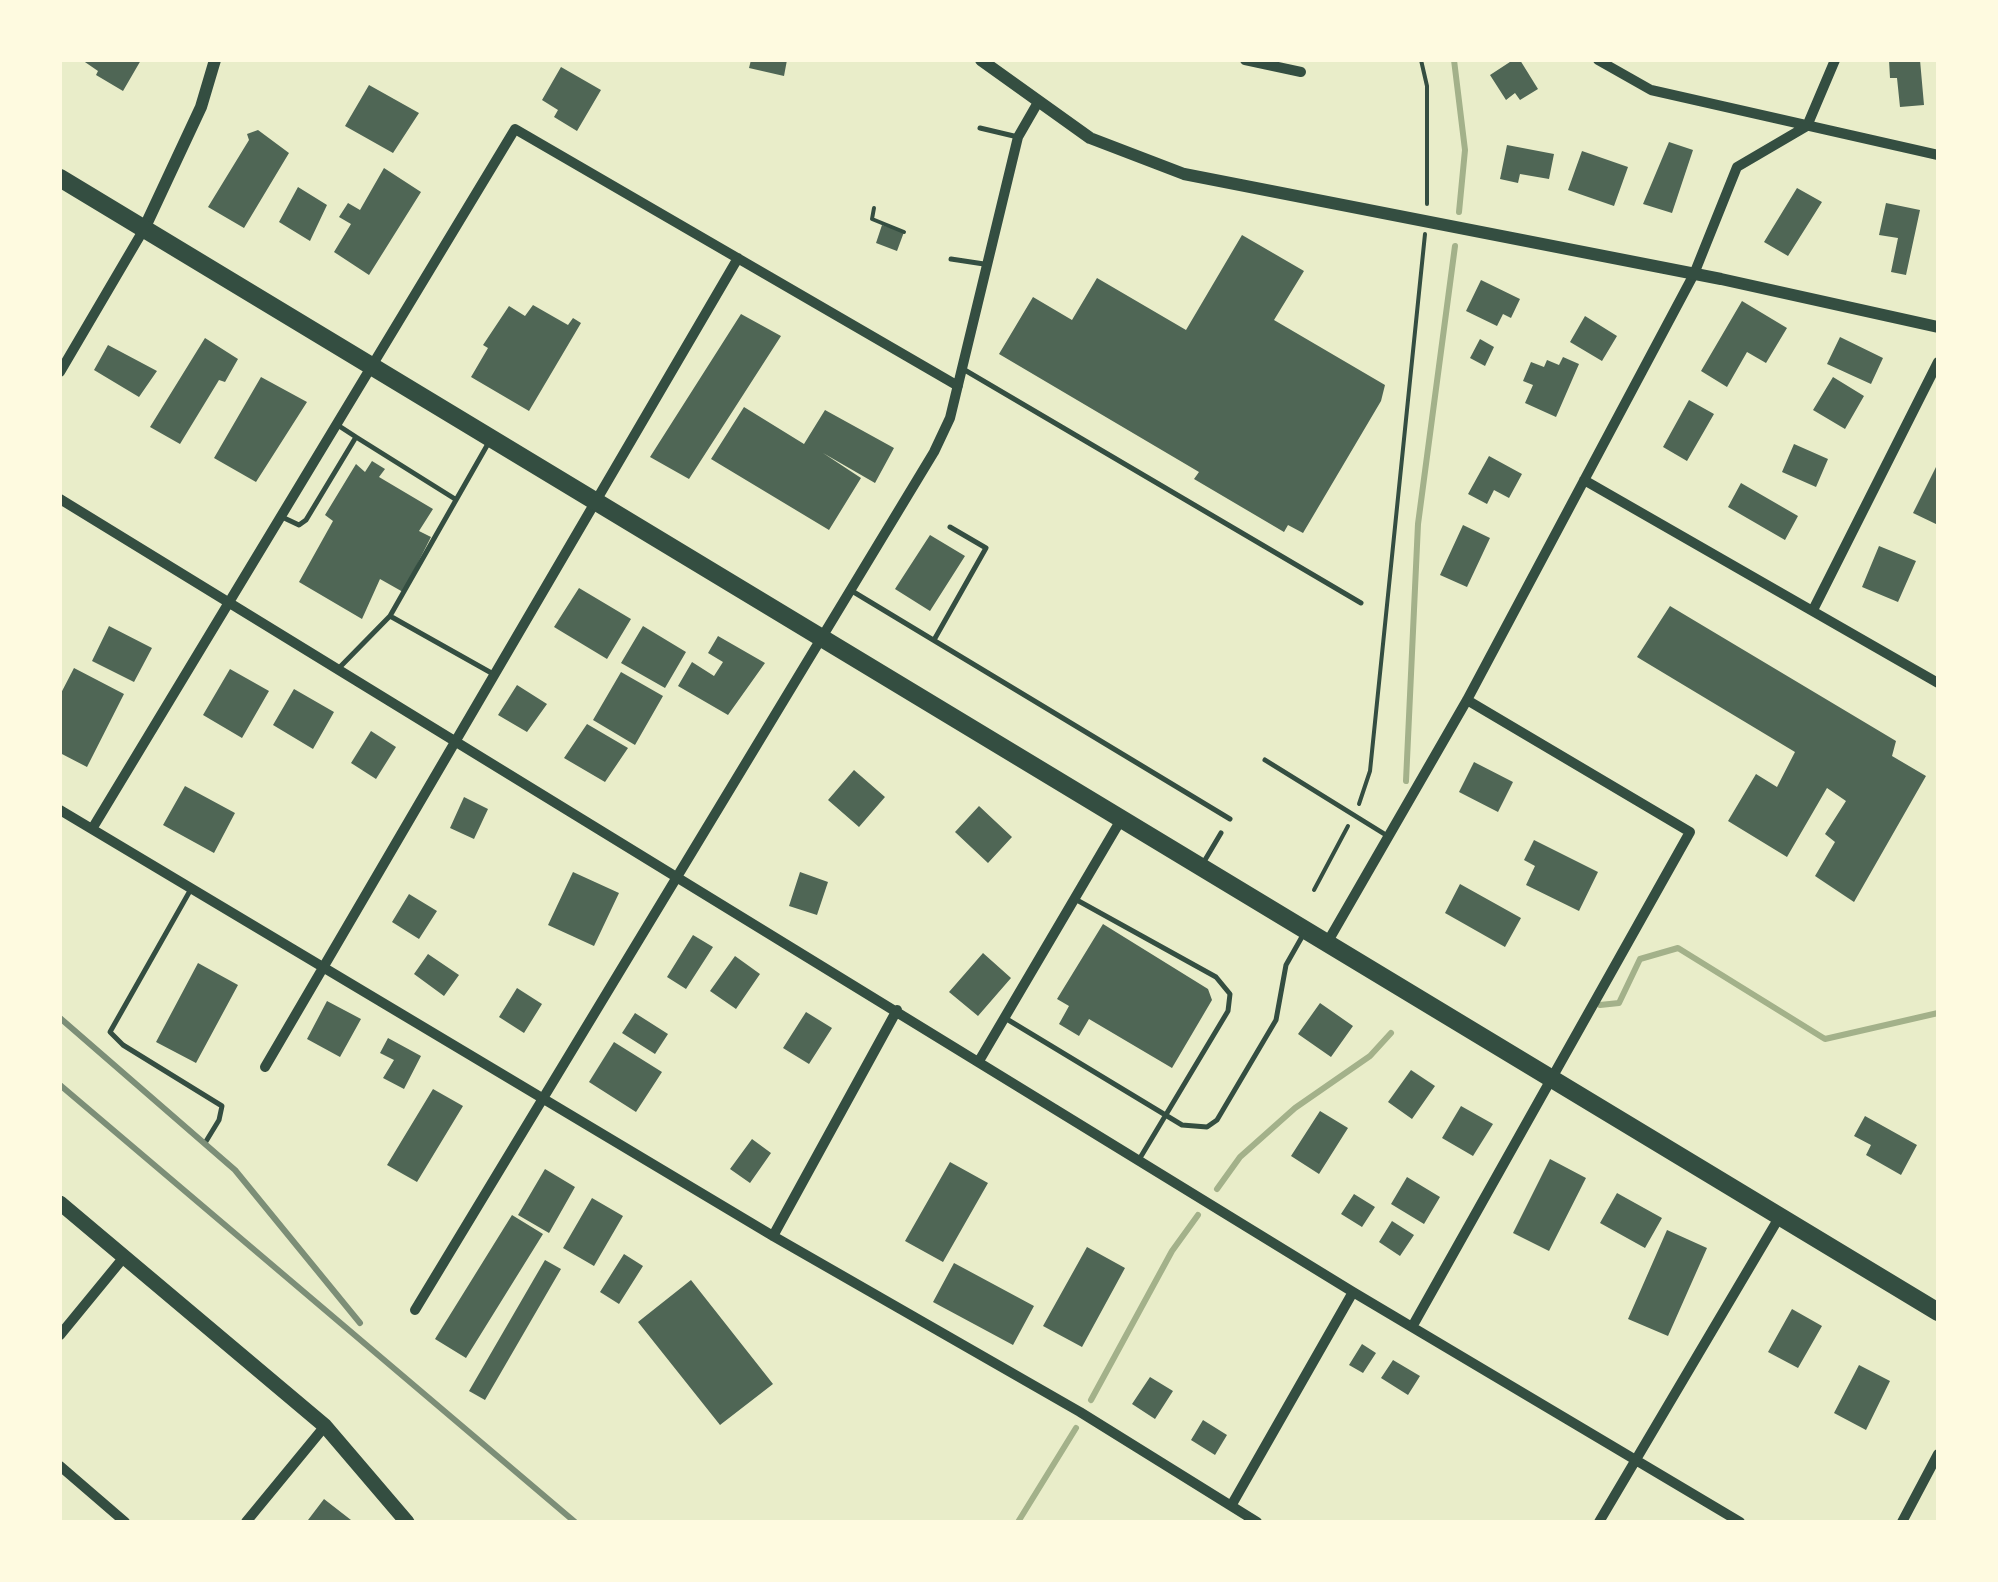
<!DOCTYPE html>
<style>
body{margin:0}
#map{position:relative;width:1998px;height:1582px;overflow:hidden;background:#e9edc9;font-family:Barlow,sans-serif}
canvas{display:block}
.frame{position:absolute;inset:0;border:62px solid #fefae0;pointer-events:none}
</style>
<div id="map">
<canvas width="1998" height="1582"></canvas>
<div class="frame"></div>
</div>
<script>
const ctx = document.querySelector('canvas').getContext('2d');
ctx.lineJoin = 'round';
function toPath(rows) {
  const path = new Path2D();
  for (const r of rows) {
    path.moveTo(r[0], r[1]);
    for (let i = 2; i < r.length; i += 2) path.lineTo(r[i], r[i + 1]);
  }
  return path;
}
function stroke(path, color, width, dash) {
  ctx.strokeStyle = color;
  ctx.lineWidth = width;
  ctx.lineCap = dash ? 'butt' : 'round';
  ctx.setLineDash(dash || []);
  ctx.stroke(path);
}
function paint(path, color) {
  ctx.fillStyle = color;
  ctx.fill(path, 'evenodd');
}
const stream = toPath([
 [1454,60,1465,150,1459,212],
 [1406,781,1418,524,1455,246],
 [1600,1005,1619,1003,1640,959,1678,948,1825,1039,1938,1013],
 [1217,1189,1240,1157,1295,1108,1370,1056,1391,1033],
 [1091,1400,1172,1251,1198,1215],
 [1018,1522,1076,1428]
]);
const building = toPath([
 [82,60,141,60,123,91,96,75,98,71],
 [751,60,787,60,784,76,749,68],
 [1513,60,1520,60,1538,89,1520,100,1515,93,1506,100,1490,75],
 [1889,60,1920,60,1924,105,1900,107,1897,78,1890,78],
 [561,67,601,90,577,131,554,117,558,110,542,100],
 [369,85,419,113,393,153,345,126],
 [258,130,289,153,244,228,208,207,249,140,247,134],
 [1669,142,1693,150,1672,213,1643,204],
 [1507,145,1554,154,1549,179,1520,174,1518,183,1500,179],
 [1582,151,1628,167,1614,206,1568,190],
 [384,168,421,192,369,275,334,252,351,224,339,217,348,203,360,210],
 [298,187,327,205,310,241,279,222],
 [1797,188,1822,202,1788,256,1764,242],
 [1886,203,1920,210,1906,275,1891,272,1898,238,1879,235],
 [882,225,904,232,897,251,876,243],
 [1242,235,1304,271,1274,320,1385,385,1381,401,1303,533,1288,525,1284,532,1194,479,1199,472,999,354,1033,297,1072,320,1097,278,1186,330],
 [1481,280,1520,299,1511,318,1503,314,1497,326,1466,311],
 [1742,301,1787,328,1766,363,1747,352,1727,387,1701,371],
 [533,305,568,325,573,318,581,323,529,411,471,377,488,348,483,345,509,306,525,316],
 [741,314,781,336,689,479,650,457],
 [1585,316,1617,336,1602,361,1570,342],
 [1840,337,1883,358,1871,384,1827,364],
 [205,338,238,359,225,382,219,380,180,444,150,427],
 [1480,339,1494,347,1485,366,1470,358],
 [108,345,157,371,139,397,94,370],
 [1563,357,1579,364,1556,417,1525,403,1533,385,1523,381,1531,362,1544,367,1547,360,1559,365],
 [261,377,307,402,256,482,214,458],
 [1833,377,1864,396,1845,429,1813,410],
 [1689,400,1714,414,1687,461,1663,447],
 [744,407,804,444,825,410,894,448,875,483,823,453,861,478,829,530,711,459],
 [1794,444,1828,459,1816,487,1782,472],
 [1489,456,1522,474,1509,498,1494,490,1487,504,1468,494],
 [372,461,385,469,379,477,433,509,419,531,431,537,403,592,380,579,362,619,299,582,333,521,325,515,356,464,365,472],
 [1938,463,1938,525,1913,513],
 [1741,483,1798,516,1785,540,1728,507],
 [1463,525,1490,538,1467,587,1440,575],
 [930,535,965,556,930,611,895,589],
 [1879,546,1916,561,1898,602,1862,587],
 [579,588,631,619,607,659,554,627],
 [1670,606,1896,741,1892,756,1926,776,1854,902,1815,876,1835,842,1825,834,1846,801,1827,788,1787,857,1728,821,1756,774,1777,787,1795,752,1637,657],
 [109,626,152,648,134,682,92,661],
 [643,626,686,652,665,688,621,663],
 [718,636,765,663,728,715,678,686,692,662,714,676,723,662,708,653],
 [74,668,124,694,87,767,60,753,60,695],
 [230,669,269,691,242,738,203,715],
 [621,672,663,696,635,745,593,720],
 [517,685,547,704,527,732,498,715],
 [294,689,334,712,313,749,273,725],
 [587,724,628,748,605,782,564,758],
 [371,731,396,747,376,779,351,763],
 [1474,762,1513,782,1498,812,1459,792],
 [854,770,885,797,859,827,828,800],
 [185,786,235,813,214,853,163,825],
 [464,797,488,809,474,839,450,828],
 [979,806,1012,837,988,863,955,832],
 [1534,840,1598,872,1579,911,1526,885,1535,866,1524,860],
 [573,872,619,893,594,946,548,925],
 [800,872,828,882,817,915,789,906],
 [1460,884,1521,918,1505,947,1445,913],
 [409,894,437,911,419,939,392,922],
 [1103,924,1208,989,1212,1000,1172,1068,1089,1019,1079,1036,1059,1024,1069,1006,1057,999],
 [693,935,713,947,686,989,667,977],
 [983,953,1011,978,978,1016,949,992],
 [428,954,459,975,444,996,414,974],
 [735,956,760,974,736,1009,710,991],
 [198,963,238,985,196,1063,156,1042],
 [517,988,542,1004,524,1033,499,1017],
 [327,1001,361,1019,340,1057,307,1039],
 [1320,1003,1353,1026,1331,1057,1298,1034],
 [806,1012,832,1028,809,1064,783,1048],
 [635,1013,668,1034,655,1054,622,1033],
 [388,1038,421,1056,404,1089,383,1078,394,1060,380,1053],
 [614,1042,662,1072,636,1112,589,1082],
 [1411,1070,1435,1086,1412,1119,1388,1102],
 [433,1089,463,1106,417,1182,387,1165],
 [1461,1106,1493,1124,1473,1156,1442,1138],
 [1320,1111,1348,1128,1319,1174,1291,1156],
 [1865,1116,1917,1145,1901,1175,1866,1155,1871,1145,1854,1136],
 [752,1139,771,1153,750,1183,730,1169],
 [1550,1159,1586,1178,1549,1251,1513,1233],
 [950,1162,988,1183,943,1262,905,1241],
 [545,1169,575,1187,549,1233,518,1215],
 [1407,1177,1440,1197,1424,1224,1391,1204],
 [1617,1193,1662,1218,1645,1248,1600,1223],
 [1354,1194,1375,1207,1362,1227,1341,1214],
 [592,1198,623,1216,594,1266,563,1248],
 [512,1215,543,1234,466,1358,435,1339],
 [1392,1221,1414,1235,1400,1256,1379,1242],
 [1667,1230,1707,1248,1668,1336,1628,1319],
 [1087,1247,1125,1268,1082,1347,1043,1326],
 [624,1254,643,1266,619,1304,600,1292],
 [545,1260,561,1269,485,1400,469,1391],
 [954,1263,1034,1306,1013,1345,933,1302],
 [691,1280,773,1384,720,1425,638,1322],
 [1792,1309,1822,1326,1798,1368,1768,1352],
 [1362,1344,1376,1353,1363,1373,1349,1365],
 [1393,1360,1420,1376,1408,1395,1381,1378],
 [1859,1365,1890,1381,1866,1430,1834,1413],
 [1150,1377,1173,1391,1155,1419,1132,1404],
 [1203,1420,1227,1435,1215,1455,1191,1440],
 [324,1499,351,1520,349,1522,308,1520]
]);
const path = toPath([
 [1421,60,1427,86,1427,204],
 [874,208,872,219,904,232],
 [1359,804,1370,771,1425,234],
 [1314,890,1348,826]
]);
const service = toPath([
 [980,128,1018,137],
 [951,259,984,264],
 [963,369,1361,603],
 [356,437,455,499],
 [282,517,299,525,306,520,356,437,336,424],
 [852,591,1230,819],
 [390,616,495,675],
 [934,640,986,548,950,527],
 [338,669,390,616,489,442],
 [1265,760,1386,835],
 [1202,865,1221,833],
 [191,889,110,1032,123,1045,222,1106,219,1120,205,1143],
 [1075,899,1216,977,1230,994,1228,1011,1140,1158],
 [1005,1018,1182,1125,1207,1127,1217,1120,1276,1020,1286,965,1303,935]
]);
const minor = toPath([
 [1245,60,1301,72],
 [1598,60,1651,90,1938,155],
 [60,372,144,229],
 [1584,480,1938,683],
 [60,499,1353,1292,1740,1522],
 [1814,608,1938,362],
 [60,810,773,1236,1080,1412,1257,1522],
 [92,829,515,129,958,386],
 [1327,943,1467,700,1694,274,1737,167,1807,126,1835,60],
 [979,1061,1122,818],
 [265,1067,738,258],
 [773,1236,897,1010],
 [415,1310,934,452,950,418,1018,137,1037,104],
 [1412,1327,1690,832,1467,700],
 [60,1335,124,1257],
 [60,1466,125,1522],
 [1231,1506,1353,1292],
 [246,1522,325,1426],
 [1599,1522,1780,1216],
 [1902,1522,1938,1454]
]);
const tertiary = toPath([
 [981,60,1090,138,1184,174,1721,279,1938,327],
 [144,229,201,107,215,60]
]);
const secondary = toPath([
 [60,1203,325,1426,407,1522]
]);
const primary = toPath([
 [60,178,1938,1312]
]);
const rail = toPath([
 [60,1018,235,1170,360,1323],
 [60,1085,575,1522]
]);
stroke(stream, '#a3b18a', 6);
paint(building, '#4f6655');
stroke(path, '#344e41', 4);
stroke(service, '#344e41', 5);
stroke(minor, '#344e41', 10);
stroke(tertiary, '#344e41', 12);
stroke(secondary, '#344e41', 15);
stroke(primary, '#344e41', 18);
stroke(rail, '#7c8e77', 6);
</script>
